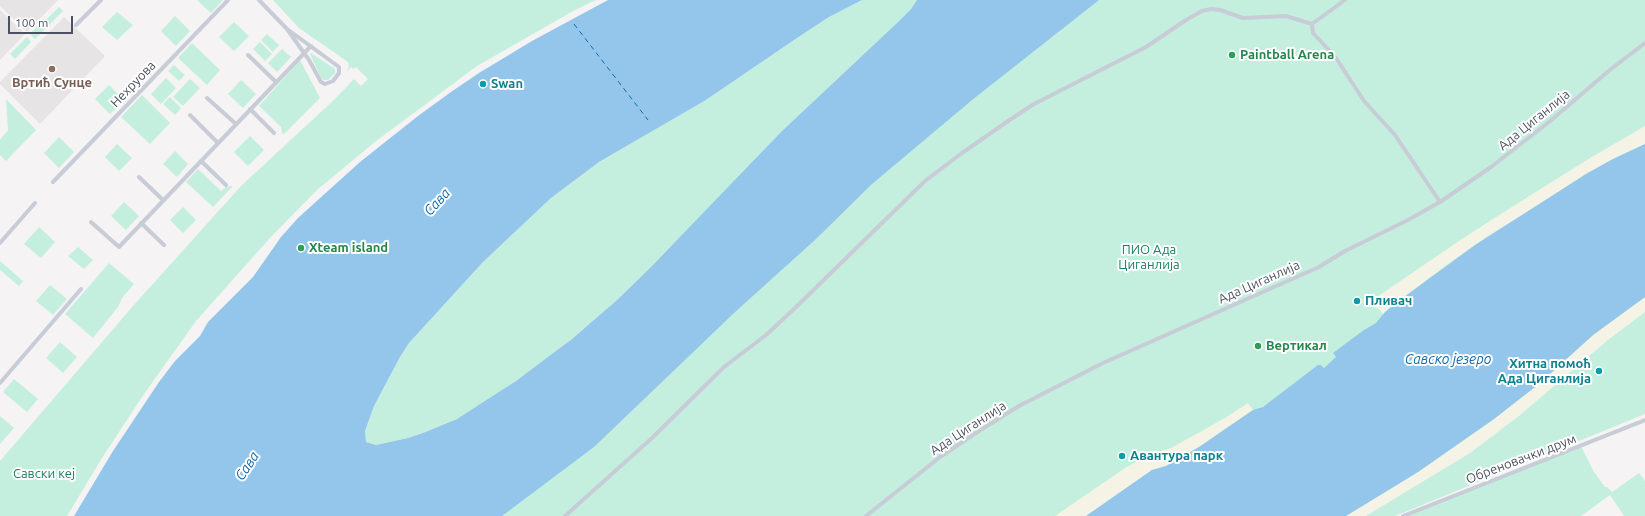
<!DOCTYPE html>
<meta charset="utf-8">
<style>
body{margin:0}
#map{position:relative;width:1645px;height:516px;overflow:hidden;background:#f5f3f3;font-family:Ubuntu,sans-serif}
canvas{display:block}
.scale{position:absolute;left:8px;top:16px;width:65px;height:18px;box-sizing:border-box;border:2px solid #4b5160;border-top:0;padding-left:5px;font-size:12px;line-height:14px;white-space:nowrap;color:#4b5160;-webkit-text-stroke:3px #fff;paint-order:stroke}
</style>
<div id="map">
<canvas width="1645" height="516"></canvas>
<div class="scale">100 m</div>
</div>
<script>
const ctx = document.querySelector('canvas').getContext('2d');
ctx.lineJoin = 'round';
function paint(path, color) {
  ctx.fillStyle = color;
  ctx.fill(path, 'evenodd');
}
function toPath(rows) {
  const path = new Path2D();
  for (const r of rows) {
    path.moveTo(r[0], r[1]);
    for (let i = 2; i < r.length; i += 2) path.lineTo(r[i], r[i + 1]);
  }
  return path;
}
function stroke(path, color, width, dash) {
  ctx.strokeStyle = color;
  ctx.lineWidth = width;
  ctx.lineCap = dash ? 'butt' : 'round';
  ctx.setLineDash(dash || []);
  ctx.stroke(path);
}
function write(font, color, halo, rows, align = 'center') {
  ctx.font = font + ' Ubuntu,sans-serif';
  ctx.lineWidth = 4;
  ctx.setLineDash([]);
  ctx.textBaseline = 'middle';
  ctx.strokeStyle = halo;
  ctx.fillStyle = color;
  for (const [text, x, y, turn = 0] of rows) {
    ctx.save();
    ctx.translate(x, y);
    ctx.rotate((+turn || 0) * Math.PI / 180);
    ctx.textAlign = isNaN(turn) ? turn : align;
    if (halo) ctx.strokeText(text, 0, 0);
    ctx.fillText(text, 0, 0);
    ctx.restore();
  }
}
const education = toPath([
 [0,0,58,0,27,32,0,6],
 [0,10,25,34,0,60],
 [64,17,105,56,40,124,0,84,0,82]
]);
const green = toPath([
 [197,0,223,0,211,13],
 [273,0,596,0,575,10,477,66,376,141,317,190,269,239,196,321,144,394,102,458,67,516,0,516,0,461,133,306,241,186,335,99,354,79,361,86,368,79,356,67,353,69,351,67,346,72,349,67,348,62,299,28],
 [862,0,917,0,911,9,898,22,782,131,681,238,617,300,572,339,540,364,487,401,457,419,423,433,408,438,376,445,366,442,365,431,374,406,400,357,409,343,483,262,551,198,599,162,706,100,794,40,829,17],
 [1054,0,1645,0,1645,414,1395,516,459,516],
 [59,7,63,11,35,39,30,34,39,24,41,25],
 [117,12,133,25,117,40,102,27],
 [175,16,190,31,176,46,161,31],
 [234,22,249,36,234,51,219,37],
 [267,34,279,45,273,52,261,40],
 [27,37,31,42,15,59,10,54],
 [260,42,272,54,265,61,253,49],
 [192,43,220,70,207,85,178,58],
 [282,49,291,57,277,72,268,63],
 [311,53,335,69,335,73,328,80,324,80,321,78,310,54],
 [300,60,320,98,284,134,282,133,281,127,259,106],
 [174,65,185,75,179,81,168,71],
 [166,78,176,88,161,104,151,94],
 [190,79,200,88,183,106,173,97],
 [241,80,256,94,243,108,228,94],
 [109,85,124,100,110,114,95,99],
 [142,95,170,123,150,144,121,117],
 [170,97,181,108,175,115,163,104],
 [6,99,36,130,6,161,0,155,0,140,8,130],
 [250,136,264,150,248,166,234,152],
 [59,137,74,152,59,168,44,153],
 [117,144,132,158,119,171,105,157],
 [175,151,188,164,177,177,163,164],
 [198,169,221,191,226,187,233,186,213,207,186,182],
 [124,202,139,216,126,230,111,216],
 [183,207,196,220,183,233,170,220],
 [39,227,55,242,41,258,24,244],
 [78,247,93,260,84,269,68,256],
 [0,261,23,281,19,286,0,270],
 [109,263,134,284,122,298,118,307,93,338,65,314],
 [50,285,67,299,53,315,36,301],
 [60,342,77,357,63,373,46,358],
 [14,379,38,399,27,412,3,392],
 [0,416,14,428,0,444],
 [1581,446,1594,472,1605,487,1607,487,1612,492,1639,473,1645,481,1645,516,1624,516,1610,495,1581,516,1408,516]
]);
const sand = toPath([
 [1645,126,1645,144,1613,159,1586,174,1549,199,1488,236,1445,266,1396,303,1385,312,1384,315,1379,309,1375,307,1371,301,1465,237,1515,205,1590,158],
 [1645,297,1645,312,1608,340,1519,416,1470,453,1366,516,1346,516,1418,472,1494,419,1574,352,1593,335],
 [1248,403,1253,410,1199,447,1166,466,1152,470,1086,516,1055,516,1125,468,1145,457,1171,448,1225,418]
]);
const water = toPath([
 [608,0,862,0,829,17,794,40,706,100,599,162,551,198,483,262,409,343,400,357,374,406,365,431,366,442,376,445,408,438,423,433,457,419,516,381,572,339,617,300,652,266,782,131,898,22,911,9,917,0,1099,0,972,100,872,184,816,239,734,313,594,447,502,516,74,516,113,451,159,382,175,361,200,336,208,322,253,277,281,237,298,218,360,162,418,116,451,92,479,73,532,41],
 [1645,144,1645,297,1593,335,1539,384,1494,419,1418,472,1346,516,1086,516,1152,470,1166,466,1199,447,1253,410,1263,407,1318,365,1321,365,1324,368,1336,357,1333,353,1364,330,1376,323,1385,312,1396,303,1475,245,1586,174,1613,159]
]);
const ferry = toPath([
 [574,24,648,120]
]);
const minor = toPath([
 [259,0,287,29,339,67,339,73,333,81,325,84,321,82,309,60,287,29],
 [1312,24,1313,33,1336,58,1364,101,1395,135,1440,202],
 [76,25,101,0],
 [248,55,276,82],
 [207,98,236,124],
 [250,109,274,133],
 [190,115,218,143],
 [201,161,226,185],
 [139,177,163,200],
 [53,182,228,0],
 [91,222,119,247,311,46],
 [141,223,164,245],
 [0,243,35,203],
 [0,383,81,289],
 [565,516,652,438,724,367,766,335,793,310,925,181,962,153,1011,119,1034,104,1146,47,1186,20,1202,11,1211,9,1220,10,1243,18,1286,16,1312,24,1345,0],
 [866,516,940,457,979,431,1019,406,1103,363,1319,267,1345,251,1408,220,1440,202,1491,167,1549,122,1611,69,1645,43],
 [1403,516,1645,420]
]);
const markers = [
 [1232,55,4,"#2e9e5b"],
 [52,69,4,"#8d6e63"],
 [483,84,4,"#0f9aa8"],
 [301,248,4,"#2e9e5b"],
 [1357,301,4,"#0f9aa8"],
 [1258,346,4,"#2e9e5b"],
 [1599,371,4,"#0f9aa8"],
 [1122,456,4,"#0f9aa8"]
];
const leisureNames = [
 ["Paintball Arena",1240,55],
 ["Xteam island",309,248],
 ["Вертикал",1266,346]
];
const educationNames = [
 ["Вртић Сунце",52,83]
];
const streetNames = [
 ["Нехруова",133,84,-46],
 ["Ада Циганлија",1534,120,-39],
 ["Ада Циганлија",1259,282,-24],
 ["Ада Циганлија",968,428,-33],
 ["Обреновачки друм",1521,459,-21]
];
const cultureNames = [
 ["Swan",491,84],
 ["Пливач",1365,301],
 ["Хитна помоћ",1591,364,"right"],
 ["Ада Циганлија",1591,379,"right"],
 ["Авантура парк",1130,456]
];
const parkNames = [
 ["ПИО Ада",1149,250],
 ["Циганлија",1149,265],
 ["Савски кеј",44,474]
];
const waterNames = [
 ["Сава",437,202,-48],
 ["Савско језеро",1448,359],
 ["Сава",247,466,-57]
];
paint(education, '#e6e4e5');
paint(green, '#c4efde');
paint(sand, '#f4f3e5');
paint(water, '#93c6ea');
stroke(ferry, '#116bac', 1, [5, 4]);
stroke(minor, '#c7ccd6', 4);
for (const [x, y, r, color] of markers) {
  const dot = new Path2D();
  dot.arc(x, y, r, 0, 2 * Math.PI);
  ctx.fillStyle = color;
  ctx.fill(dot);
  stroke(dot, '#fff', 1.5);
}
write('bold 13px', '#27864d', '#fff', leisureNames, 'left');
write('bold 13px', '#785e54', '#fff', educationNames);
write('13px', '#4b5160', '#fff', streetNames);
write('bold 13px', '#0d838f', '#fff', cultureNames, 'left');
write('13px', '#1b8164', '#fff', parkNames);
write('italic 14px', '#116bac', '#fff', waterNames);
</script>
